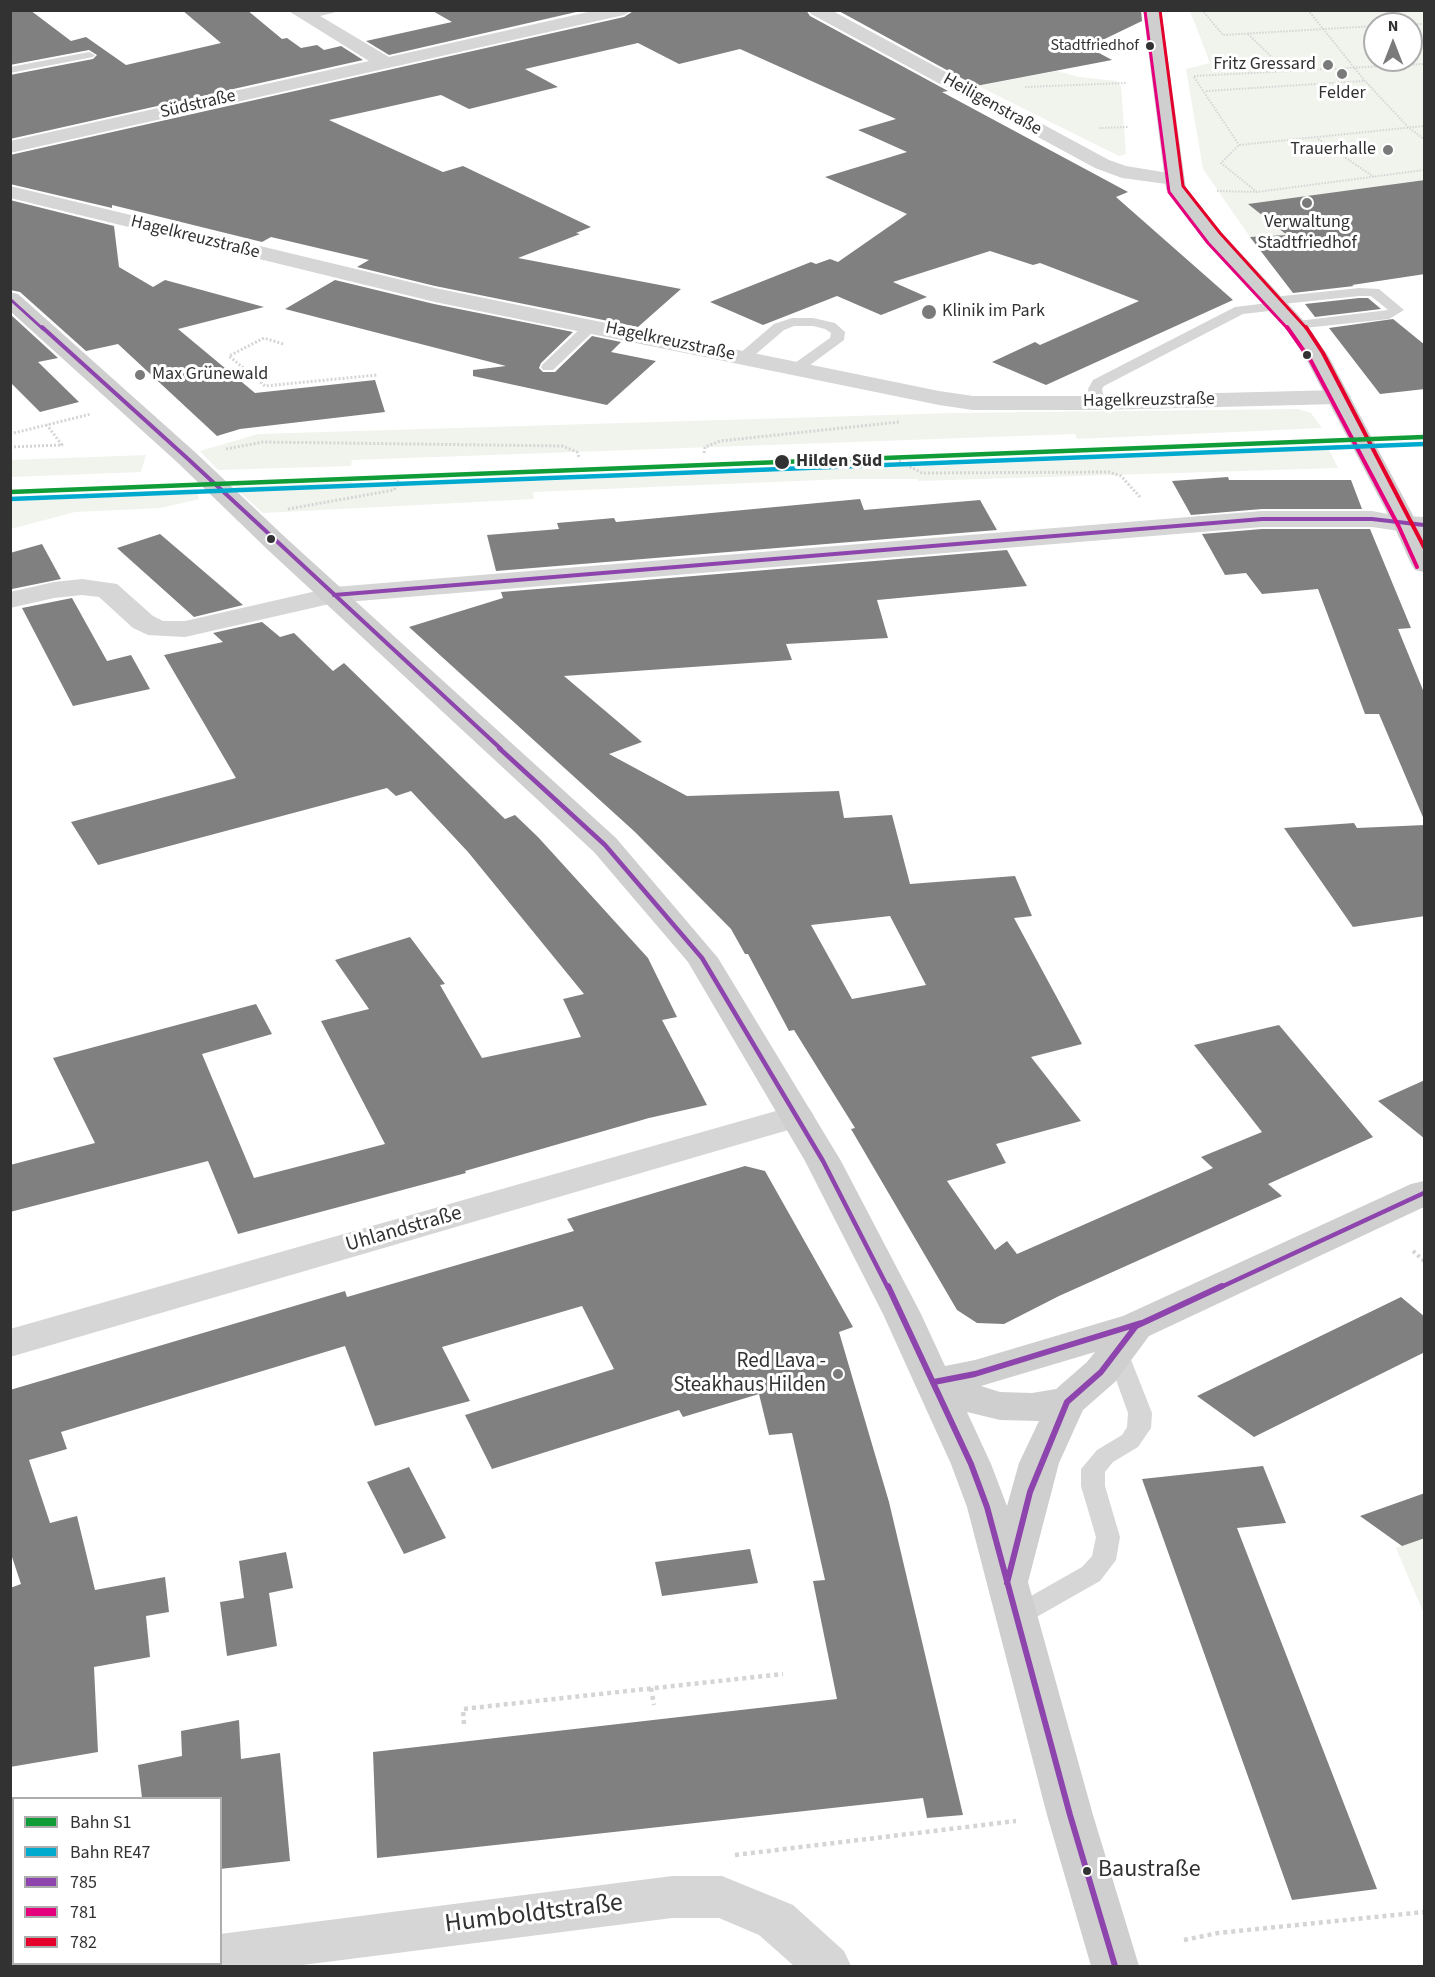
<!DOCTYPE html>
<meta charset="utf-8">
<style>
body{margin:0}
#map{position:relative;width:1435px;height:1977px;overflow:hidden;background:#fff;font-family:"Source Sans 3",sans-serif}
canvas{display:block}
.frame{position:absolute;inset:0;border:12px solid #323232;pointer-events:none}
.legend{position:absolute;left:12px;top:1797px;width:210px;height:168px;box-sizing:border-box;background:#fff;border:2px solid #adadad;margin:0;padding:8px 10px;list-style:none;font-size:18px;color:#323232}
.legend li{display:flex;align-items:center;gap:12px;height:30px}
.legend b{width:30px;border:2px solid #adadad}
.north{position:absolute;left:1363px;top:12px;width:60px;height:60px;box-sizing:border-box;background:#fff;border:2px solid #adadad;border-radius:50%;rotate:0deg;font-size:16px;font-weight:700;line-height:24px;text-align:center;color:#323232}
.north::after{content:'';display:block;margin:auto;width:21px;height:27px;background:#7a7a7a;clip-path:polygon(50% 0,100% 100%,50% 72%,0 100%)}
</style>
<div id="map">
<canvas width="1435" height="1977"></canvas>
<div class="frame"></div>
<ul class="legend">
<li><b style="height:8px;background:#109c37"></b>Bahn S1</li>
<li><b style="height:8px;background:#00a9ce"></b>Bahn RE47</li>
<li><b style="height:8px;background:#8e44ad"></b>785</li>
<li><b style="height:8px;background:#e5007d"></b>781</li>
<li><b style="height:8px;background:#e4002b"></b>782</li>
</ul>
<div class="north">N</div>
</div>
<script>
const ctx = document.querySelector('canvas').getContext('2d');
ctx.lineJoin = 'round';
function paint(path, color) {
  ctx.fillStyle = color;
  ctx.fill(path, 'evenodd');
}
function toPath(rows) {
  const path = new Path2D();
  for (const r of rows) {
    path.moveTo(r[0], r[1]);
    for (let i = 2; i < r.length; i += 2) path.lineTo(r[i], r[i + 1]);
  }
  return path;
}
function stroke(path, color, width, dash) {
  ctx.strokeStyle = color;
  ctx.lineWidth = width;
  ctx.lineCap = dash ? 'butt' : 'round';
  ctx.setLineDash(dash || []);
  ctx.stroke(path);
}
function write(font, color, halo, rows, align = 'center') {
  ctx.font = font + ' "Source Sans 3",sans-serif';
  ctx.lineWidth = 6;
  ctx.setLineDash([]);
  ctx.textBaseline = 'middle';
  ctx.strokeStyle = halo;
  ctx.fillStyle = color;
  for (const [text, x, y, turn = 0] of rows) {
    ctx.save();
    ctx.translate(x, y);
    ctx.rotate((+turn || 0) * Math.PI / 180);
    ctx.textAlign = isNaN(turn) ? turn : align;
    if (halo) ctx.strokeText(text, 0, 0);
    ctx.fillText(text, 0, 0);
    ctx.restore();
  }
}
const green = toPath([
 [1190,11,1424,11,1424,214,1291,235,1250,237,1203,169,1186,69,1210,63],
 [1375,24,1411,24,1411,60,1375,60],
 [1057,71,1079,77,1117,81,1121,86,1126,154,1119,156,978,86],
 [1298,409,1311,413,1322,428,1077,439,1075,434,352,460,351,466,218,470,200,451,258,434,954,413],
 [1327,446,1338,468,918,481,917,479,845,479,533,492,534,499,263,513,234,487,352,482,352,488,1081,460,1080,455],
 [146,455,141,472,11,477,11,460],
 [196,489,199,499,161,508,75,512,11,529,11,497],
 [1424,1538,1424,1614,1396,1548]
]);
const building = toPath([
 [10,10,30,10,71,41,86,37,126,65,221,43,182,10,247,10,282,39,287,38,301,48,317,45,324,50,341,46,363,60,10,139,10,75,93,59,97,55,89,50,10,65],
 [431,10,585,10,389,55,366,41,452,22],
 [635,10,806,10,810,16,948,91,942,92,1128,192,1116,197,1233,300,1046,385,992,362,1035,342,1040,345,1139,301,1040,263,1033,265,990,251,893,282,927,297,881,315,837,296,763,325,710,302,811,262,816,264,830,259,838,262,907,214,825,177,907,152,858,130,896,119,740,49,679,64,638,43,525,69,558,87,469,109,441,95,329,120,443,172,463,166,591,227,576,233,580,234,518,258,681,289,638,327,435,286,357,267,369,260,271,237,262,242,112,205,112,208,10,184,10,155,624,17],
 [837,10,1141,10,1142,21,1088,47,1112,60,976,86],
 [1425,180,1425,274,1352,285,1354,286,1293,293,1250,237,1287,235,1248,204],
 [10,200,114,226,119,267,153,287,165,280,264,307,178,329,255,393,375,380,385,412,240,429,217,436,118,344,86,351,20,292,10,290],
 [335,280,434,304,573,332,541,363,539,368,543,372,555,372,592,336,621,342,611,352,656,361,607,405,473,376,473,370,506,366,285,309],
 [1359,298,1368,298,1381,309,1315,317,1305,304],
 [10,314,58,358,38,362,79,402,40,412,10,382],
 [1393,319,1425,345,1425,389,1380,394,1329,328],
 [1228,477,1229,480,1351,480,1362,509,1262,509,1191,515,1172,481],
 [860,499,864,510,980,500,997,530,496,571,487,535,559,529,557,523,614,518,616,522],
 [1262,529,1370,529,1411,628,1398,629,1425,695,1425,822,1379,714,1365,714,1318,589,1262,594,1246,573,1225,575,1202,534],
 [160,534,194,563,243,605,194,617,117,548],
 [42,544,61,579,12,589,10,553],
 [1007,550,1027,586,877,600,888,638,786,644,792,660,564,676,642,742,609,754,687,796,839,791,844,818,892,815,910,884,1015,876,1032,916,1014,918,1082,1044,1031,1057,1081,1121,996,1144,1006,1163,947,1181,995,1250,1007,1241,1017,1254,1213,1168,1201,1157,1262,1132,1194,1045,1279,1025,1373,1137,1268,1184,1282,1196,1059,1296,1004,1324,977,1323,957,1310,851,1129,855,1128,794,1030,789,1031,748,954,745,954,731,929,635,832,409,627,503,598,501,592],
 [890,916,926,985,852,999,811,925],
 [72,598,107,661,131,655,150,689,73,706,22,608],
 [262,622,280,637,294,633,333,671,344,663,505,819,515,815,538,837,648,958,677,1017,662,1020,707,1105,649,1118,465,1171,466,1173,238,1234,208,1161,10,1212,10,1165,95,1143,53,1058,256,1004,272,1034,202,1054,254,1178,385,1144,321,1021,369,1009,335,960,410,937,445,984,440,985,482,1058,581,1037,563,999,584,994,468,852,411,791,396,796,387,788,98,865,71,822,236,778,164,655,223,642,213,633],
 [1354,823,1357,828,1425,825,1425,916,1353,927,1284,828],
 [1425,1080,1425,1139,1378,1101],
 [745,1166,765,1171,853,1327,839,1332,889,1502,963,1815,927,1818,923,1798,377,1858,373,1752,837,1699,813,1581,825,1580,792,1433,769,1435,759,1394,683,1417,679,1410,492,1469,465,1415,614,1369,582,1306,442,1347,470,1401,375,1426,345,1346,61,1432,67,1449,29,1460,50,1523,77,1516,95,1590,165,1577,169,1612,146,1616,150,1657,94,1667,98,1752,10,1767,10,1588,21,1584,10,1551,10,1390,345,1291,347,1297,574,1231,567,1219],
 [1401,1297,1425,1317,1425,1352,1254,1437,1197,1396],
 [1263,1466,1286,1523,1237,1528,1377,1889,1292,1900,1142,1479],
 [409,1467,446,1538,404,1554,367,1482],
 [1425,1493,1425,1538,1402,1546,1360,1516],
 [750,1549,758,1583,662,1596,655,1562],
 [286,1552,293,1588,269,1593,277,1646,227,1656,220,1602,244,1598,239,1561],
 [239,1720,241,1759,280,1753,290,1861,220,1869,220,1798,142,1798,138,1765,182,1756,181,1731]
]);
const pathFar3 = toPath([
 [1202,10,1223,35,1375,26],
 [1308,10,1365,81,1409,128,1424,139],
 [1411,24,1424,24],
 [1248,34,1286,71],
 [1194,76,1424,64],
 [1194,77,1239,145],
 [1025,87,1126,83],
 [1206,91,1364,81],
 [1099,128,1129,127],
 [1318,139,1374,177],
 [1217,191,1257,192,1424,170],
 [1257,192,1221,163,1239,145,1424,126]
]);
const pathFar2 = toPath([
 [283,344,264,338,229,356,265,386,377,375],
 [242,381,255,378],
 [10,434,91,414],
 [10,447,62,445,47,425],
 [226,449,263,442,562,446,577,452,579,457],
 [704,453,705,447,720,441,899,422],
 [899,461,922,473,1109,472,1121,476,1140,497],
 [288,509,394,490,399,480]
]);
const pathFar1 = toPath([
 [1413,1251,1424,1261]
]);
const path = toPath([
 [651,1688,654,1705],
 [464,1724,463,1709,783,1674],
 [735,1855,1016,1821],
 [1184,1940,1218,1933,1424,1912]
]);
const service = toPath([
 [320,10,344,10,308,19,303,16,320,10],
 [89,52,95,55,93,57,10,73,10,67,89,52],
 [1359,288,1379,289,1404,310,1389,319,1295,329,1288,325,1290,322,1388,310,1371,296,1359,296,1283,304,1283,309,1278,310,1243,314,1104,386,1102,389,1105,403,1103,406,1093,406,1091,403,1088,389,1093,380,1235,307,1268,303,1268,298,1273,297,1359,288],
 [792,318,813,318,835,323,845,332,844,340,802,371,792,371,790,368,792,365,830,338,831,333,825,329,813,326,794,326,784,330,749,360,739,360,737,357,739,354,774,324,792,318],
 [591,322,598,326,596,329,553,370,543,370,541,367,543,364,586,323,591,322],
 [1117,1344,1125,1346,1128,1352,1152,1413,1151,1428,1138,1447,1113,1462,1105,1472,1105,1486,1120,1537,1116,1560,1100,1581,1026,1623,1017,1626,1008,1623,1004,1616,1008,1609,1082,1567,1092,1556,1096,1537,1081,1486,1081,1469,1097,1450,1122,1435,1127,1427,1128,1413,1106,1352,1109,1346,1117,1344]
]);
const minor = toPath([
 [287,10,310,10,389,57,597,10,633,10,624,15,10,153,10,141,369,61,287,10],
 [808,10,831,10,1109,160,1126,166,1181,175,1184,179,1181,183,1174,185,1122,178,1095,168,811,14,808,10],
 [10,186,435,288,939,391,973,396,1098,396,1339,390,1347,392,1351,397,1347,402,1339,404,1098,410,973,410,939,405,435,302,10,198,10,186],
 [1262,511,1372,511,1415,519,1419,524,1415,529,1406,532,1372,527,1262,527,334,603,185,637,148,635,133,628,99,597,82,595,54,598,10,608,10,592,54,582,82,579,117,584,153,616,163,621,185,621,334,587,1262,511],
 [797,1105,809,1108,814,1116,809,1124,10,1357,10,1329,797,1105],
 [672,1876,722,1876,793,1905,844,1951,851,1966,794,1966,759,1935,719,1918,672,1918,295,1966,201,1966,200,1964,220,1964,220,1934,672,1876],
 [110,1964,180,1964,179,1966,109,1966,110,1964]
]);
const tertiary = toPath([
 [1406,516,1424,517,1424,533,1397,529,1393,524,1397,519,1406,516]
]);
const secondary = toPath([
 [1143,10,1161,10,1186,189,1222,233,1303,320,1329,357,1424,536,1424,572,1415,570,1411,564,1393,524,1305,357,1287,330,1206,243,1166,189,1143,10],
 [10,292,18,294,196,453,286,538,616,838,718,958,841,1161,921,1314,945,1366,975,1360,1123,1316,1411,1184,1424,1181,1424,1207,1149,1336,1115,1382,1083,1410,1059,1463,1028,1582,1093,1815,1139,1966,1091,1966,1047,1815,967,1507,951,1464,883,1314,805,1161,688,962,594,852,268,550,178,463,10,311,10,292],
 [1095,1352,1087,1362,1056,1389,1032,1393,1000,1392,981,1386,1095,1352],
 [967,1412,1000,1420,1039,1421,1019,1463,1007,1506,991,1464,967,1412]
]);
const bus1Far3 = toPath([
 [10,299,43,329]
]);
const bus1Far2 = toPath([
 [42,327,187,458,501,749],
 [334,595,1262,519,1372,519,1424,525]
]);
const bus1Far1 = toPath([
 [499,748,605,845,702,958,823,1161,888,1288],
 [1219,1288,1424,1193]
]);
const bus1 = toPath([
 [888,1286,971,1464,987,1507,1070,1815,1115,1966],
 [934,1382,975,1374,1141,1323],
 [1007,1583,1030,1492,1067,1402,1101,1372,1136,1326,1222,1286]
]);
const bus2Far1 = toPath([
 [1145,11,1169,192,1208,243,1288,329]
]);
const bus2 = toPath([
 [1287,327,1311,361,1399,527,1417,567]
]);
const bus3Far1 = toPath([
 [1160,10,1183,186,1220,233,1307,329]
]);
const bus3 = toPath([
 [1306,327,1323,353,1424,547]
]);
const rail1 = toPath([
 [10,492,1424,437]
]);
const rail2 = toPath([
 [10,499,1424,444]
]);
const markers = [
 [1150,46,5,"#323232"],
 [1328,65,6,"#7a7a7a"],
 [1342,74,6,"#7a7a7a"],
 [1388,150,6,"#7a7a7a"],
 [1307,203,6,"#7a7a7a"],
 [929,312,8,"#7a7a7a"],
 [1307,355,5,"#323232"],
 [140,375,6,"#7a7a7a"],
 [782,462,8,"#323232"],
 [271,539,5,"#323232"],
 [838,1374,6,"#7a7a7a"],
 [1087,1871,5,"#323232"]
];
const farBusnames = [
 ["Stadtfriedhof",1139,46]
];
const farPoinames = [
 ["Fritz Gressard",1316,65],
 ["Felder",1342,94,"center"],
 ["Trauerhalle",1376,150],
 ["Verwaltung",1307,223,"center"],
 ["Stadtfriedhof",1307,244,"center"],
 ["Klinik im Park",942,312,"left"],
 ["Max Grünewald",152,375,"left"]
];
const farStreetnames = [
 ["Südstraße",198,105,-13],
 ["Heiligenstraße",992,105,29],
 ["Hagelkreuzstraße",195,238,14],
 ["Hagelkreuzstraße",670,342,12],
 ["Hagelkreuzstraße",1149,401,-1]
];
const farStopnames = [
 ["Hilden Süd",796,462]
];
const streetNames = [
 ["Uhlandstraße",404,1230,-16]
];
const poiNames = [
 ["Red Lava -",826,1362],
 ["Steakhaus Hilden",826,1386]
];
const nearBusnames = [
 ["Baustraße",1098,1871]
];
const nearStreetnames = [
 ["Humboldtstraße",534,1915,-7]
];
paint(green, '#f0f4ed');
paint(building, '#808080');
stroke(pathFar3, '#d5d5d5', 2, [1.5, 1.5]);
stroke(pathFar2, '#d5d5d5', 3, [2, 2]);
stroke(pathFar1, '#d5d5d5', 4, [3, 3]);
stroke(path, '#d5d5d5', 4.5, [4, 4]);
paint(service, '#d6d6d6');
paint(minor, '#d6d6d6');
paint(tertiary, '#d6d6d6');
paint(secondary, '#cfcfcf');
stroke(bus1Far3, '#8e44ad', 3);
stroke(bus1Far2, '#8e44ad', 4);
stroke(bus1Far1, '#8e44ad', 4.5);
stroke(bus1, '#8e44ad', 6);
stroke(bus2Far1, '#e5007d', 3);
stroke(bus2, '#e5007d', 4);
stroke(bus3Far1, '#e4002b', 3);
stroke(bus3, '#e4002b', 4);
stroke(rail1, '#109c37', 4.5);
stroke(rail2, '#00a9ce', 4.5);
for (const [x, y, r, color] of markers) {
  const dot = new Path2D();
  dot.arc(x, y, r, 0, 2 * Math.PI);
  ctx.fillStyle = color;
  ctx.fill(dot);
  stroke(dot, '#fff', 2);
}
write('16px', '#323232', '#fff', farBusnames, 'right');
write('18px', '#323232', '#fff', farPoinames, 'right');
write('18px', '#323232', '#fff', farStreetnames);
write('bold 18px', '#323232', '#fff', farStopnames, 'left');
write('21px', '#323232', '#fff', streetNames);
write('21px', '#323232', '#fff', poiNames, 'right');
write('24px', '#323232', '#fff', nearBusnames, 'left');
write('26px', '#323232', '#fff', nearStreetnames);
</script>
